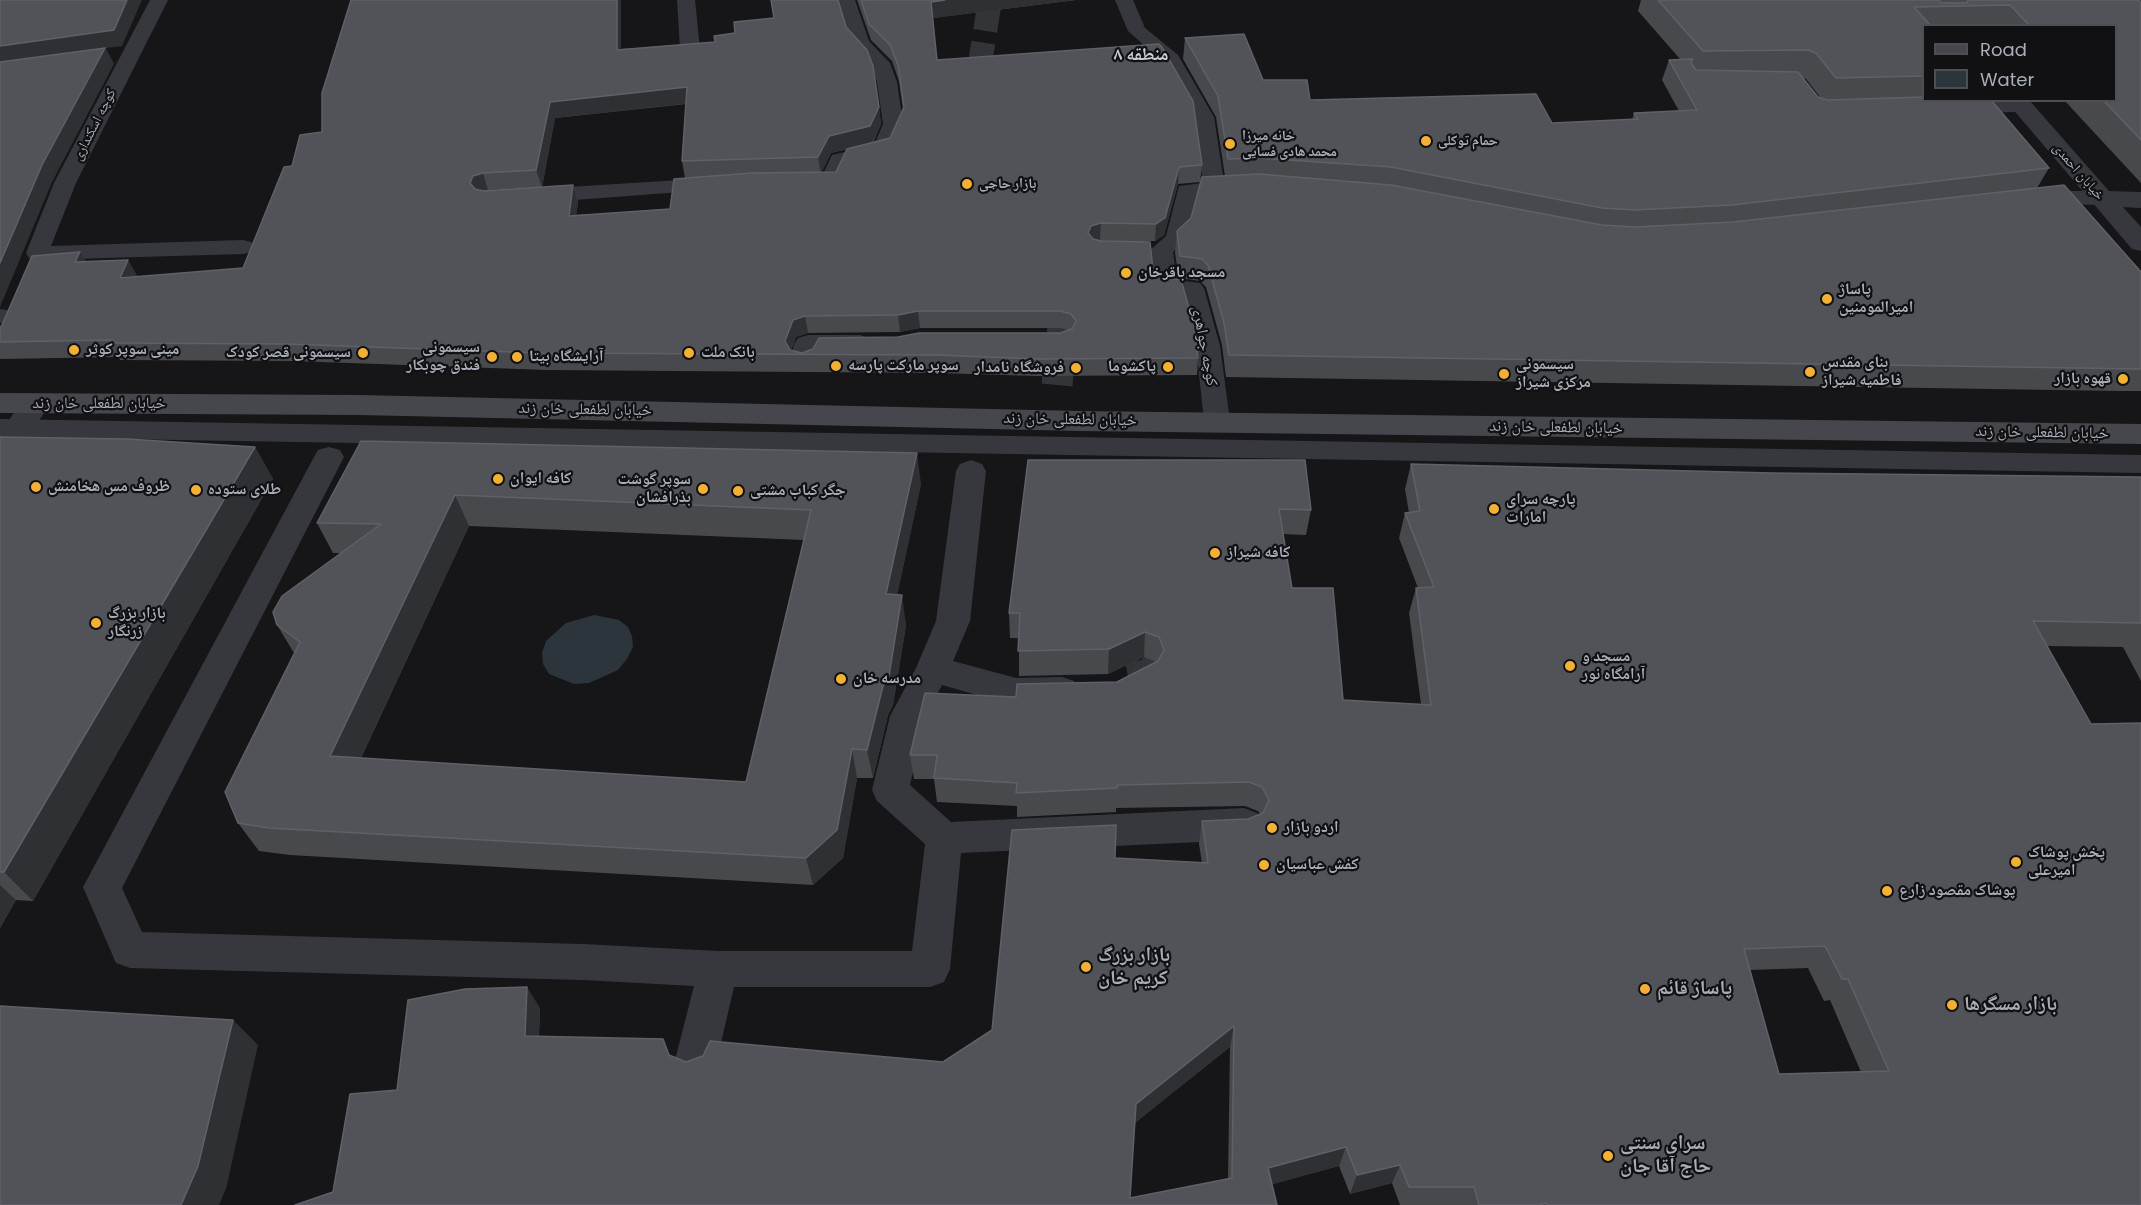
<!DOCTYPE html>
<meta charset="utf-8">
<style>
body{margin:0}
#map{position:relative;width:2141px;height:1205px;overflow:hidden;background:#161618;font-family:Poppins,sans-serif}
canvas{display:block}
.legend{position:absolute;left:1922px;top:24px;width:195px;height:78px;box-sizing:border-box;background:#111113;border:2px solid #4d4f55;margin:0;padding:8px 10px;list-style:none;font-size:18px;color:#a8adb8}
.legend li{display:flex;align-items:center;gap:12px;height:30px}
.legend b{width:30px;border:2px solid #4d4f55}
</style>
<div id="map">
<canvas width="2141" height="1205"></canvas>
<ul class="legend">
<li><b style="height:8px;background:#45474d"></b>Road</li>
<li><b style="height:16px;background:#2c353c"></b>Water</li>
</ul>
</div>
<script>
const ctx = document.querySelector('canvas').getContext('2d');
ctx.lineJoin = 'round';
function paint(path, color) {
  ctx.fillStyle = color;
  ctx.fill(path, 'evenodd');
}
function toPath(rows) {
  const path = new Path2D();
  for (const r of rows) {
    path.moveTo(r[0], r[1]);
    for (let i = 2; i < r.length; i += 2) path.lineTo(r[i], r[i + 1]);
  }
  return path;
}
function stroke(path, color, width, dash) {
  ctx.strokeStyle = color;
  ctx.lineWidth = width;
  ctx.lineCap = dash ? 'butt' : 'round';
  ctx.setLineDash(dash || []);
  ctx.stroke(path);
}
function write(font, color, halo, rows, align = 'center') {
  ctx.font = font + ' Poppins,"Noto Naskh Arabic",sans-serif';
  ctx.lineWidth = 4.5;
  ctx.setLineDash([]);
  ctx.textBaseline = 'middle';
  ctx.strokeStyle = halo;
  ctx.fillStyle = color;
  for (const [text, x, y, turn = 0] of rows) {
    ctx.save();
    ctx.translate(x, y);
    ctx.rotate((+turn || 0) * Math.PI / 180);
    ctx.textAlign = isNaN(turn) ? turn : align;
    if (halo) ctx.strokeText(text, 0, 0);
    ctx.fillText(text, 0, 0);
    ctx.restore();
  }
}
const water = toPath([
 [594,615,619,620,628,627,632,636,633,647,627,659,618,670,589,683,574,684,549,674,543,664,542,653,546,641,566,623]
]);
const streetTunnelFar1 = toPath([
 [974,102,990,0],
 [1064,309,1068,283]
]);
const streetTunnel = toPath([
 [1057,385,1065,307],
 [1132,614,1143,673,1182,671]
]);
const lane = toPath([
 [150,0,168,0,76,183,51,246,243,240,251,242,254,247,251,252,243,254,37,260,29,258,26,253,54,183,150,0],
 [677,0,695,0,700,49,697,53,683,53,680,49,677,0],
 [837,0,855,0,869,41,890,63,897,82,903,124,890,154,848,164,838,187,803,188,795,187,792,182,795,177,822,176,832,155,874,145,883,124,877,82,871,65,850,43,837,0],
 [1115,0,1133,0,1145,28,1178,55,1214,117,1224,182,1238,181,1246,182,1249,187,1246,192,1238,193,1198,197,1198,206,1187,239,1173,252,1177,280,1200,283,1204,288,1220,346,1230,421,1226,427,1217,430,1208,427,1204,421,1196,346,1182,295,1158,292,1154,287,1150,250,1166,236,1179,186,1203,183,1194,117,1163,62,1128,31,1115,0],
 [2022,101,2029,103,2032,107,2029,111,1958,115,1951,113,1948,109,1951,105,1958,103,2022,101],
 [712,178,720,179,723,184,720,189,536,203,528,201,525,196,528,191,536,189,712,178],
 [2037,191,2100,191,2108,193,2111,198,2108,203,2100,205,2029,203,2026,198,2029,193,2037,191],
 [0,309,20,312,24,317,20,322,0,323,0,309],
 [0,419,2141,455,2141,473,0,437,0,419]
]);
const street = toPath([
 [2005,100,2029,100,2109,191,2141,192,2141,208,2123,207,2141,227,2141,251,2132,249,2005,100],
 [808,335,860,335,870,338,874,344,870,350,860,353,820,353,814,365,804,368,794,365,790,359,794,344,798,338,808,335],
 [35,394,45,397,50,404,11,463,0,466,0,433,25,397,35,394],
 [329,447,340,450,344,457,122,888,142,932,583,944,718,951,912,951,925,844,877,801,872,790,890,716,916,668,936,621,956,471,960,464,971,460,982,464,986,471,970,621,953,661,1016,678,1062,677,1074,681,1079,691,1074,701,1062,705,1016,706,942,685,926,716,910,785,951,822,1244,808,1257,813,1263,824,1257,835,1244,840,961,853,950,969,944,982,930,987,734,987,717,1060,711,1074,696,1080,681,1074,675,1060,694,986,583,980,130,968,116,963,83,887,314,457,318,450,329,447]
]);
const secondary = toPath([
 [0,393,359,395,1081,411,2141,424,2141,444,1081,431,359,415,0,413,0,393]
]);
const wall = toPath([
 [621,0,621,49,715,42,774,18,771,0,846,27,879,107,881,124,873,143,890,138,903,109,899,81,892,61,871,40,857,0,1076,0,933,18,937,60,1202,165,1200,182,1178,184,1164,235,1155,241,1098,241,1153,270,1198,358,1197,375,1038,376,937,373,547,370,293,361,120,360,118,357,0,359,0,328,86,262,137,277,243,268,292,166,322,132],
 [686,104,682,161,685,178,670,209,576,215,578,202,573,185,484,191,488,190,542,187,555,118],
 [857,147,836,172,821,173,831,153],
 [920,328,1060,328,1068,330,1060,333,898,337,802,353,791,350,796,337,808,333,900,332],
 [1641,0,2139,0,2141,2,2141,183,2064,100,2115,100,2115,26,1923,26,1923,100,2049,168,2037,188,2141,272,2141,391,2120,391,1226,377,1222,345,1206,287,1200,281,1179,278,1175,253,1177,231,1191,218,1225,176,1216,117,1183,59,1185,38,1263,80,1310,100,1552,123,1632,120,1634,113,1679,111,1662,80,1669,60,1680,59,1638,11],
 [1803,78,1806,79,1820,97,1818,97],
 [0,437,255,447,273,479,33,901,16,900,0,928],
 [361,441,921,484,897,595,906,625,893,705,888,715,873,778,857,778,843,858,813,885,290,855,259,851,238,823,294,653,277,625,341,553,333,553,317,523],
 [469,526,804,540,746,782,361,758],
 [1028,460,1311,510,1306,535,1283,534,1292,588,1343,700,1421,704,1409,613,1416,588,1418,588,1399,538,1405,513,1409,513,1405,489,1411,464,1772,473,2141,477,2141,681,2123,647,2047,646,2141,1205,1400,1205,1392,1183,1350,1194,1339,1166,1272,1184,1277,1205,333,1192,397,1090,540,1008,539,1036,671,1056,686,1062,943,1062,992,1030,1115,858,1202,863,1199,844,1202,821,1248,819,1260,814,1258,811,1245,806,1116,808,1116,812,1017,817,1017,806,937,802,934,779,914,779,910,755,1016,697,1117,682,1156,662,1144,657,1108,674,1019,676,1019,638,1010,638,1009,613],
 [1808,968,1824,1001,1830,1000,1861,1072,1779,1074,1750,970],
 [1230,1047,1228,1179,1130,1198,1134,1123]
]);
const shadedWall = toPath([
 [127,0,142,0,122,46,106,48,114,64,52,182,0,307,0,46],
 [617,0,621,0,621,66,617,50],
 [945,0,1076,0,933,18,931,2],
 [687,87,691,103,555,118,542,187,536,170,550,102],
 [879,107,881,124,872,143,831,153,821,174,818,157,829,136],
 [1179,167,1178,184,1164,235,1155,241,1156,224],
 [483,173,488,190,479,193,476,200,470,183,473,176],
 [573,185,578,202,574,233,569,216],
 [1101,223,1100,240,1091,243,1088,233,1091,226],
 [80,252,91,269,75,262],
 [128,260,138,277,120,278],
 [918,311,920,328,900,332,898,315],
 [805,316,808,333,796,337,789,354,785,341,793,320],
 [255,447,273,479,33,901,4,872],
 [917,453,921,484,891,624,886,594],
 [455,495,469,526,348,785,330,756],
 [902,595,906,625,893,705,888,715,873,778,867,750],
 [1145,632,1144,657,1108,674,1109,649],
 [852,749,857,778,843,858,813,885,806,858],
 [0,885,16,900,0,928],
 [527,987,540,1008,538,1056,525,1036],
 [233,1020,258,1045,226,1189,219,1205,181,1205],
 [1234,1026,1230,1047,1134,1124,1136,1104],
 [1346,1147,1339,1166,1263,1187,1268,1168],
 [1400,1165,1392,1183,1350,1194,1357,1175]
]);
const building = toPath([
 [0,0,127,0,114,30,0,46,0,0],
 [351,0,617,0,617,50,715,42,714,36,735,33,734,22,774,18,771,0,838,0,846,27,867,50,873,66,879,107,870,126,829,136,818,157,682,161,687,87,550,102,536,170,483,173,473,176,470,183,475,189,483,191,573,185,569,216,670,209,674,179,752,173,836,172,847,149,890,138,904,107,898,65,890,45,869,24,861,0,945,0,931,2,937,60,1159,44,1162,47,1193,101,1202,165,1179,167,1165,218,1156,224,1101,223,1091,226,1088,233,1093,239,1101,241,1150,242,1153,270,1157,276,1181,280,1195,329,1198,358,1038,359,935,355,541,353,285,344,109,343,111,340,0,342,0,328,2,325,32,256,80,252,75,262,128,260,120,278,243,268,284,167,292,166,300,135,322,132,322,93,351,0],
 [918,311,1060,311,1071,314,1076,321,1072,329,1060,333,919,333,898,337,819,338,813,349,802,353,790,350,785,341,793,320,805,316,898,315,918,311],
 [1658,0,1939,0,1941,3,1967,3,1968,0,2139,0,2141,2,2141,140,2103,100,2115,100,2115,26,2030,26,2010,5,1914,7,1931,26,1923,26,1923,76,1836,78,1816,53,1808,50,1703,51,1658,0],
 [1244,34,1263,80,1307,80,1310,100,1536,94,1552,123,1638,119,1634,113,1697,110,1669,60,1693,59,1691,63,1696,70,1798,72,1818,97,1827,100,1923,97,1923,100,1991,100,2049,168,1732,205,1635,210,1602,208,1391,167,1259,158,1228,159,1218,96,1185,38,1244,34],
 [105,48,42,165,0,263,0,62,105,48],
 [1259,174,1391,185,1602,225,1635,227,1733,222,2064,185,2141,272,2141,369,1229,355,1224,323,1208,265,1202,259,1180,256,1177,231,1191,218,1202,177,1259,174],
 [0,437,127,439,255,447,4,872,0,872,0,437],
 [361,441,917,453,886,594,902,595,889,676,883,686,867,750,852,749,837,830,806,858,269,828,238,823,225,792,300,642,277,625,273,612,282,596,381,524,317,523,361,441],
 [455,495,811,510,746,782,330,756,455,495],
 [1028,460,1305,460,1311,510,1279,509,1292,588,1333,588,1343,700,1431,705,1416,588,1434,587,1405,513,1420,511,1411,464,1772,473,2141,477,2141,623,2033,621,2091,724,2141,723,2141,1205,1547,1205,1546,1203,1539,1205,1479,1205,1474,1187,1409,1187,1400,1165,1357,1175,1346,1147,1268,1168,1277,1205,295,1205,333,1192,350,1094,397,1090,408,1000,465,989,527,987,525,1036,663,1039,669,1055,686,1062,703,1056,710,1041,943,1062,992,1030,1012,830,1116,825,1115,858,1208,863,1202,821,1248,819,1263,813,1269,800,1262,787,1249,782,1117,785,1117,788,1016,793,1017,783,934,778,937,755,910,755,925,693,1016,697,1017,684,1117,682,1158,661,1164,650,1159,637,1145,632,1109,649,1018,651,1020,613,1009,613,1028,460],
 [1825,946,1842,979,1848,979,1889,1071,1779,1074,1744,949,1825,946],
 [1234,1026,1232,1178,1130,1198,1136,1104,1234,1026],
 [0,1006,233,1020,198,1166,181,1205,0,1205,0,1006]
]);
const markers = [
 [1426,141,6,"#f2b134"],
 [1230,144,6,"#f2b134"],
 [967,184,6,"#f2b134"],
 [1126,273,6,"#f2b134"],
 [1827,299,6,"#f2b134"],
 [74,350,6,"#f2b134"],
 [363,353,6,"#f2b134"],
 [689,353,6,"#f2b134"],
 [492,357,6,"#f2b134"],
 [517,357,6,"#f2b134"],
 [836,366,6,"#f2b134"],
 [1168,367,6,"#f2b134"],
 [1076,368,6,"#f2b134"],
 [1810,372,6,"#f2b134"],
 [1504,374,6,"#f2b134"],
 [2123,379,6,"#f2b134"],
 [498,479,6,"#f2b134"],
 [36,487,6,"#f2b134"],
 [703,489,6,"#f2b134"],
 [196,490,6,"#f2b134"],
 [738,491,6,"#f2b134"],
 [1494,509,6,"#f2b134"],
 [1215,553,6,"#f2b134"],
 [96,623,6,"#f2b134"],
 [1570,666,6,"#f2b134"],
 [841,679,6,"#f2b134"],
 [1272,828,6,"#f2b134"],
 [2016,862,6,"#f2b134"],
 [1264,865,6,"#f2b134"],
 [1887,891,6,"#f2b134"],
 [1086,967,6,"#f2b134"],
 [1645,989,6,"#f2b134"],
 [1952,1005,6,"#f2b134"],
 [1608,1156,6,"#f2b134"]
];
const farStreetnames = [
 ["کوچه اسکنداری",95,125,-63],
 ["خیابان احمدی",2078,172,49]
];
const farPoinames = [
 ["خانه میرزا",1242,136],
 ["محمد هادی فسایی",1242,152],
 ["حمام توکلی",1438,141],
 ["بازار حاجی",979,184]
];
const poiNames = [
 ["مسجد باقرخان",1138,273],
 ["پاساژ",1839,290],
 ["امیرالمومنین",1839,308],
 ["سیسمونی",480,348,"right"],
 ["فندق چوبکار",480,366,"right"],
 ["مینی سوپر کوثر",86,350],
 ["سیسمونی قصر کودک",351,353,"right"],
 ["بانک ملت",701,353],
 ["آرایشگاه بیتا",529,357],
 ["بنای مقدس",1822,363],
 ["فاطمیه شیراز",1822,381],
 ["سیسمونی",1516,365],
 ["مرکزی شیراز",1516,383],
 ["سوپر مارکت پارسه",848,366],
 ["پاکشوما",1156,367,"right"],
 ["فروشگاه نامدار",1064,368,"right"],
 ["قهوه بازار",2111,379,"right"],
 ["کافه ایوان",510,479],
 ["سوپر گوشت",691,480,"right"],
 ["بذرافشان",691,498,"right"],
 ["ظروف مس هخامنش",48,487],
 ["طلای ستوده",208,490],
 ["جگر کباب مشتی",750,491],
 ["پارچه سرای",1506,500],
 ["امارات",1506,518],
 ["کافه شیراز",1227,553],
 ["بازار بزرگ",108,614],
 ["زرنگار",108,632],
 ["مسجد و",1582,657],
 ["آرامگاه نور",1582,675],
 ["مدرسه خان",853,679],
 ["اردو بازار",1284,828],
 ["پخش پوشاک",2028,853],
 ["امیرعلى",2028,871],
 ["کفش عباسیان",1276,865],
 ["پوشاک مقصود زارع",1899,891]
];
const streetNames = [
 ["کوچه جواهری",1204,346,79],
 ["خیابان لطفعلی خان زند",99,404],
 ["خیابان لطفعلی خان زند",585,410,1],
 ["خیابان لطفعلی خان زند",1070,420,1],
 ["خیابان لطفعلی خان زند",1556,428,1],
 ["خیابان لطفعلی خان زند",2042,433,1]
];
const farDistrictnames = [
 ["منطقه ۸",1141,55]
];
const nearPoinames = [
 ["بازار بزرگ",1098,956],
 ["کریم خان",1098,979],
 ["پاساژ قائم",1657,989],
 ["بازار مسگرها",1964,1005],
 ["سرای سنتی",1620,1144],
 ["حاج آقا جان",1620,1167]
];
paint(water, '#2c353c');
stroke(streetTunnelFar1, '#333438', 24, [24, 12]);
stroke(streetTunnel, '#333438', 31, [31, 16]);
paint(lane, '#37383d');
paint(street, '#37383d');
paint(secondary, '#45474d');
paint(wall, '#47494d');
paint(shadedWall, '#2f3033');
paint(building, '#525359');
stroke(building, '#5f6168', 1.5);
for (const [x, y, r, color] of markers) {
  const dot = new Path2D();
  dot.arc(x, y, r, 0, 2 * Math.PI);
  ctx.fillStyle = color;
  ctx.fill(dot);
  stroke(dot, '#111113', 2);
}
write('14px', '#a8adb8', '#111113', farStreetnames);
write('bold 14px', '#a8adb8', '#111113', farPoinames, 'left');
write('bold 16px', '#a8adb8', '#111113', poiNames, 'left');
write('16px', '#a8adb8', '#111113', streetNames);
write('bold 18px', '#c9ccd4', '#111113', farDistrictnames);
write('bold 20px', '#a8adb8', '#111113', nearPoinames, 'left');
</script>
